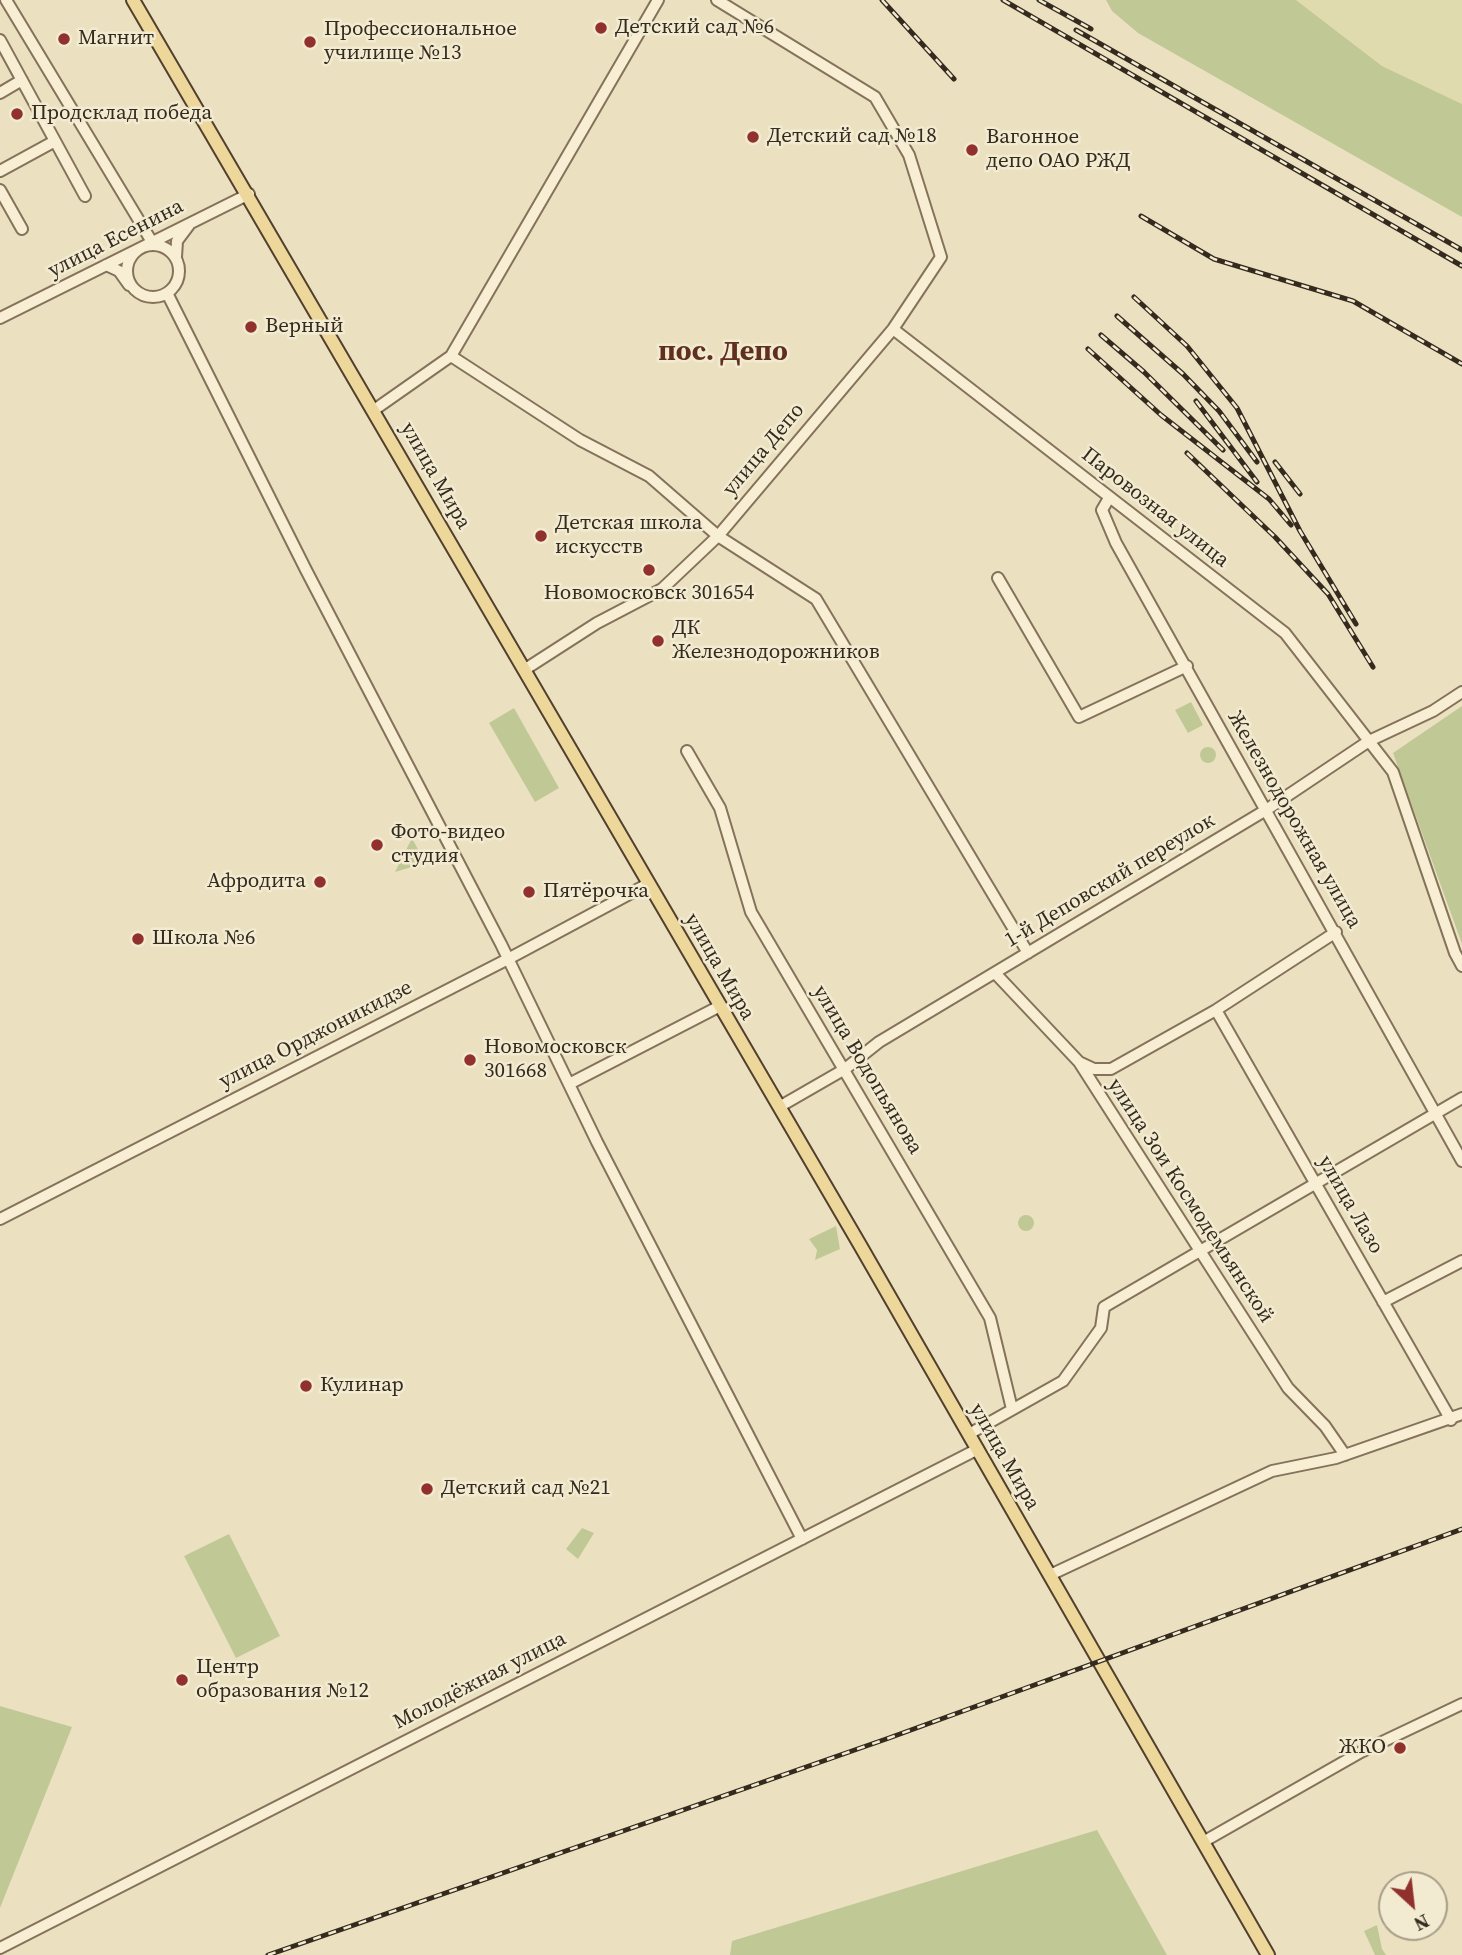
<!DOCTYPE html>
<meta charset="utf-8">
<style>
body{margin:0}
#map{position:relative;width:1462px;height:1955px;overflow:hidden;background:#ebe1c1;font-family:"Source Serif 4",serif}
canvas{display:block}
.north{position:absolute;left:1378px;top:1871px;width:70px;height:70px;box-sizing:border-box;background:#f3ebd1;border:2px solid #a79e89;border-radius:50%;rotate:153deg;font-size:19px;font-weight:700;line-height:28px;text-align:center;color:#342a1d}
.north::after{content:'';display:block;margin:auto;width:24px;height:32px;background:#90312d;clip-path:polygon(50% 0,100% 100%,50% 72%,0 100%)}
</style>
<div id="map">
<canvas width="1462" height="1955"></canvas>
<div class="north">N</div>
</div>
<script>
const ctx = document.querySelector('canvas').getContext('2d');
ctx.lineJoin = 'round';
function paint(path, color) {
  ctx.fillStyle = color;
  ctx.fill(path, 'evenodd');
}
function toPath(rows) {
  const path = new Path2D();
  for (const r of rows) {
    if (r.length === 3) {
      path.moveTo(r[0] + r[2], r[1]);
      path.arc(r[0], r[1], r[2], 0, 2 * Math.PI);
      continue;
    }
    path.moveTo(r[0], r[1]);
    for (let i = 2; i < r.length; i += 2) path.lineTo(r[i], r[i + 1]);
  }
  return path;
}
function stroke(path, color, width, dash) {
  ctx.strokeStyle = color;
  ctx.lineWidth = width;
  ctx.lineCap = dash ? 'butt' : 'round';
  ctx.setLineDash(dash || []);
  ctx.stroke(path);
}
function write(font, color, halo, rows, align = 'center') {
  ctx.font = font + ' "Source Serif 4",serif';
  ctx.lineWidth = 5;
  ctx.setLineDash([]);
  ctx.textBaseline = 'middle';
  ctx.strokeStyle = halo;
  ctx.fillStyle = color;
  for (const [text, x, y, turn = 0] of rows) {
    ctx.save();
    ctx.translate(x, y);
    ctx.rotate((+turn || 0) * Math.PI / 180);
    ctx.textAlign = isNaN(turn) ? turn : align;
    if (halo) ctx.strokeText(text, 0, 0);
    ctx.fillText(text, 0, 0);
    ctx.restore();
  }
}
const farmland = toPath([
 [1296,0,1462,0,1462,104,1382,66]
]);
const green = toPath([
 [1106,0,1296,0,1382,66,1462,104,1462,217,1138,33,1112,11],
 [1191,702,1203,725,1188,733,1175,710],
 [1462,706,1462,944,1393,753],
 [514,708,559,788,535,802,489,723],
 [1208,755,8],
 [412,838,425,863,395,872],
 [1026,1223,8],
 [836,1226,840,1249,815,1260,817,1250,809,1239],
 [582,1528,594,1533,578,1559,566,1549],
 [229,1534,280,1636,236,1658,184,1556],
 [0,1706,72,1727,0,1908],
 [1097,1830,1167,1955,730,1955,732,1941],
 [1377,1925,1382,1949,1386,1955,1375,1955,1364,1931]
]);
const minor = toPath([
 [6,0,152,242],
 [658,0,451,356,580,440,649,476,718,536,893,329,941,257,909,155,875,97,717,0],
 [0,40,85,196],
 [0,93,22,80],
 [0,171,55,141],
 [0,190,22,229],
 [153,271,26],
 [176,257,177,241,189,225],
 [106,265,119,271,129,285],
 [168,295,306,570,501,944,597,1142,802,1539],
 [0,318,249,194],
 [893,329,1285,633,1393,772,1455,953,1462,966],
 [374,410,451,356],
 [1109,498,1102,510,1116,543,1462,1161],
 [998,578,1079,717,1187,666],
 [524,670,597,623,662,589,718,536,816,599,1028,953],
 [687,751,720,808,751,912,990,1318,1012,1409],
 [995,973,1079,1062,1288,1388,1325,1426,1345,1455],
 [1216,1010,1451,1420],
 [1079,1062,1094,1069,1111,1069,1216,1010,1336,932],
 [569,1084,720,1006],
 [779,1107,845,1069,879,1042,1266,810,1369,741,1433,711,1462,692],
 [0,1219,508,959,648,884],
 [1383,1302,1462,1261],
 [969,1434,1063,1381,1101,1328,1104,1307,1462,1098],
 [1050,1575,1272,1471,1336,1458,1462,1414],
 [1203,1842,1361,1752,1462,1704],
 [0,1948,978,1449]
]);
const major = toPath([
 [133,0,860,1245,1268,1955]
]);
const rail = toPath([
 [882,0,954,79],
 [1003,0,1462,266],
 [1039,0,1091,29],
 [1076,30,1462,250],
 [1141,216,1214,259,1353,301,1462,364],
 [1134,297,1187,346,1237,408,1300,531,1356,624],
 [1117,316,1183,374,1219,411,1257,462],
 [1101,335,1144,372,1223,450],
 [1088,349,1161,415,1269,499,1291,525],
 [1196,401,1257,482],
 [1187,453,1275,537,1328,594,1373,667],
 [1275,462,1300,494],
 [268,1955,889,1738,1462,1529]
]);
const markers = [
 [601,28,7,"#90312d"],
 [64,39,7,"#90312d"],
 [310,42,7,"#90312d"],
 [17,114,7,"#90312d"],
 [753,137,7,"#90312d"],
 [972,150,7,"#90312d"],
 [251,327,7,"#90312d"],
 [541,536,7,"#90312d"],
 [649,570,7,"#90312d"],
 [658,641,7,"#90312d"],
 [377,845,7,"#90312d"],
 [320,882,7,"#90312d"],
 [529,892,7,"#90312d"],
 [138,939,7,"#90312d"],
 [470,1060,7,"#90312d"],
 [306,1386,7,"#90312d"],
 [427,1489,7,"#90312d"],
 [182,1680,7,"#90312d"],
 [1400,1748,7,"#90312d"]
];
const poiNames = [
 ["Детский сад №6",615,28],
 ["Профессиональное",324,30],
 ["училище №13",324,54],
 ["Магнит",78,39],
 ["Продсклад победа",31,114],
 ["Детский сад №18",767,137],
 ["Вагонное",986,138],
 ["депо ОАО РЖД",986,162],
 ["Верный",265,327],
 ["Детская школа",555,524],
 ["искусств",555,548],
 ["Новомосковск 301654",649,594,"center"],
 ["ДК",672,629],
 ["Железнодорожников",672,653],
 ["Фото-видео",391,833],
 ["студия",391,857],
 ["Афродита",306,882,"right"],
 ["Пятёрочка",543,892],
 ["Школа №6",152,939],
 ["Новомосковск",484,1048],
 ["301668",484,1072],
 ["Кулинар",320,1386],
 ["Детский сад №21",441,1489],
 ["Центр",196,1668],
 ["образования №12",196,1692],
 ["ЖКО",1386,1748,"right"]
];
const streetNames = [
 ["улица Есенина",116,239,-27],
 ["улица Депо",764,450,-50],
 ["улица Мира",435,476,60],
 ["Паровозная улица",1155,508,38],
 ["Железнодорожная улица",1294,820,60],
 ["1-й Деповский переулок",1110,881,-31],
 ["улица Мира",719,967,60],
 ["улица Орджоникидзе",316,1035,-27],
 ["улица Водопьянова",867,1070,59],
 ["улица Зои Космодемьянской",1190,1201,57],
 ["улица Лазо",1350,1205,60],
 ["улица Мира",1004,1457,60],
 ["Молодёжная улица",480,1681,-27]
];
const districtNames = [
 ["пос. Депо",723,353]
];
paint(farmland, '#e0dbaf');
paint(green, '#c0c996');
stroke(minor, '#84725a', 14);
stroke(major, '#52402e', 16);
stroke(minor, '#f7eed4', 10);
stroke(major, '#edd79b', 12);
stroke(rail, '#342a1d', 5);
stroke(rail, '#f3ebd1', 2.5, [8]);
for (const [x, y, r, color] of markers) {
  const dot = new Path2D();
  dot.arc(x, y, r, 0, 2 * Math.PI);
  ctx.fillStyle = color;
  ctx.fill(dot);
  stroke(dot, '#f3ebd1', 2.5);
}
write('21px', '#342a1d', '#f3ebd1', poiNames, 'left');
write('21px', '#342a1d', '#f3ebd1', streetNames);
write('bold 28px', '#5f2f1f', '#f3ebd1', districtNames);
</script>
